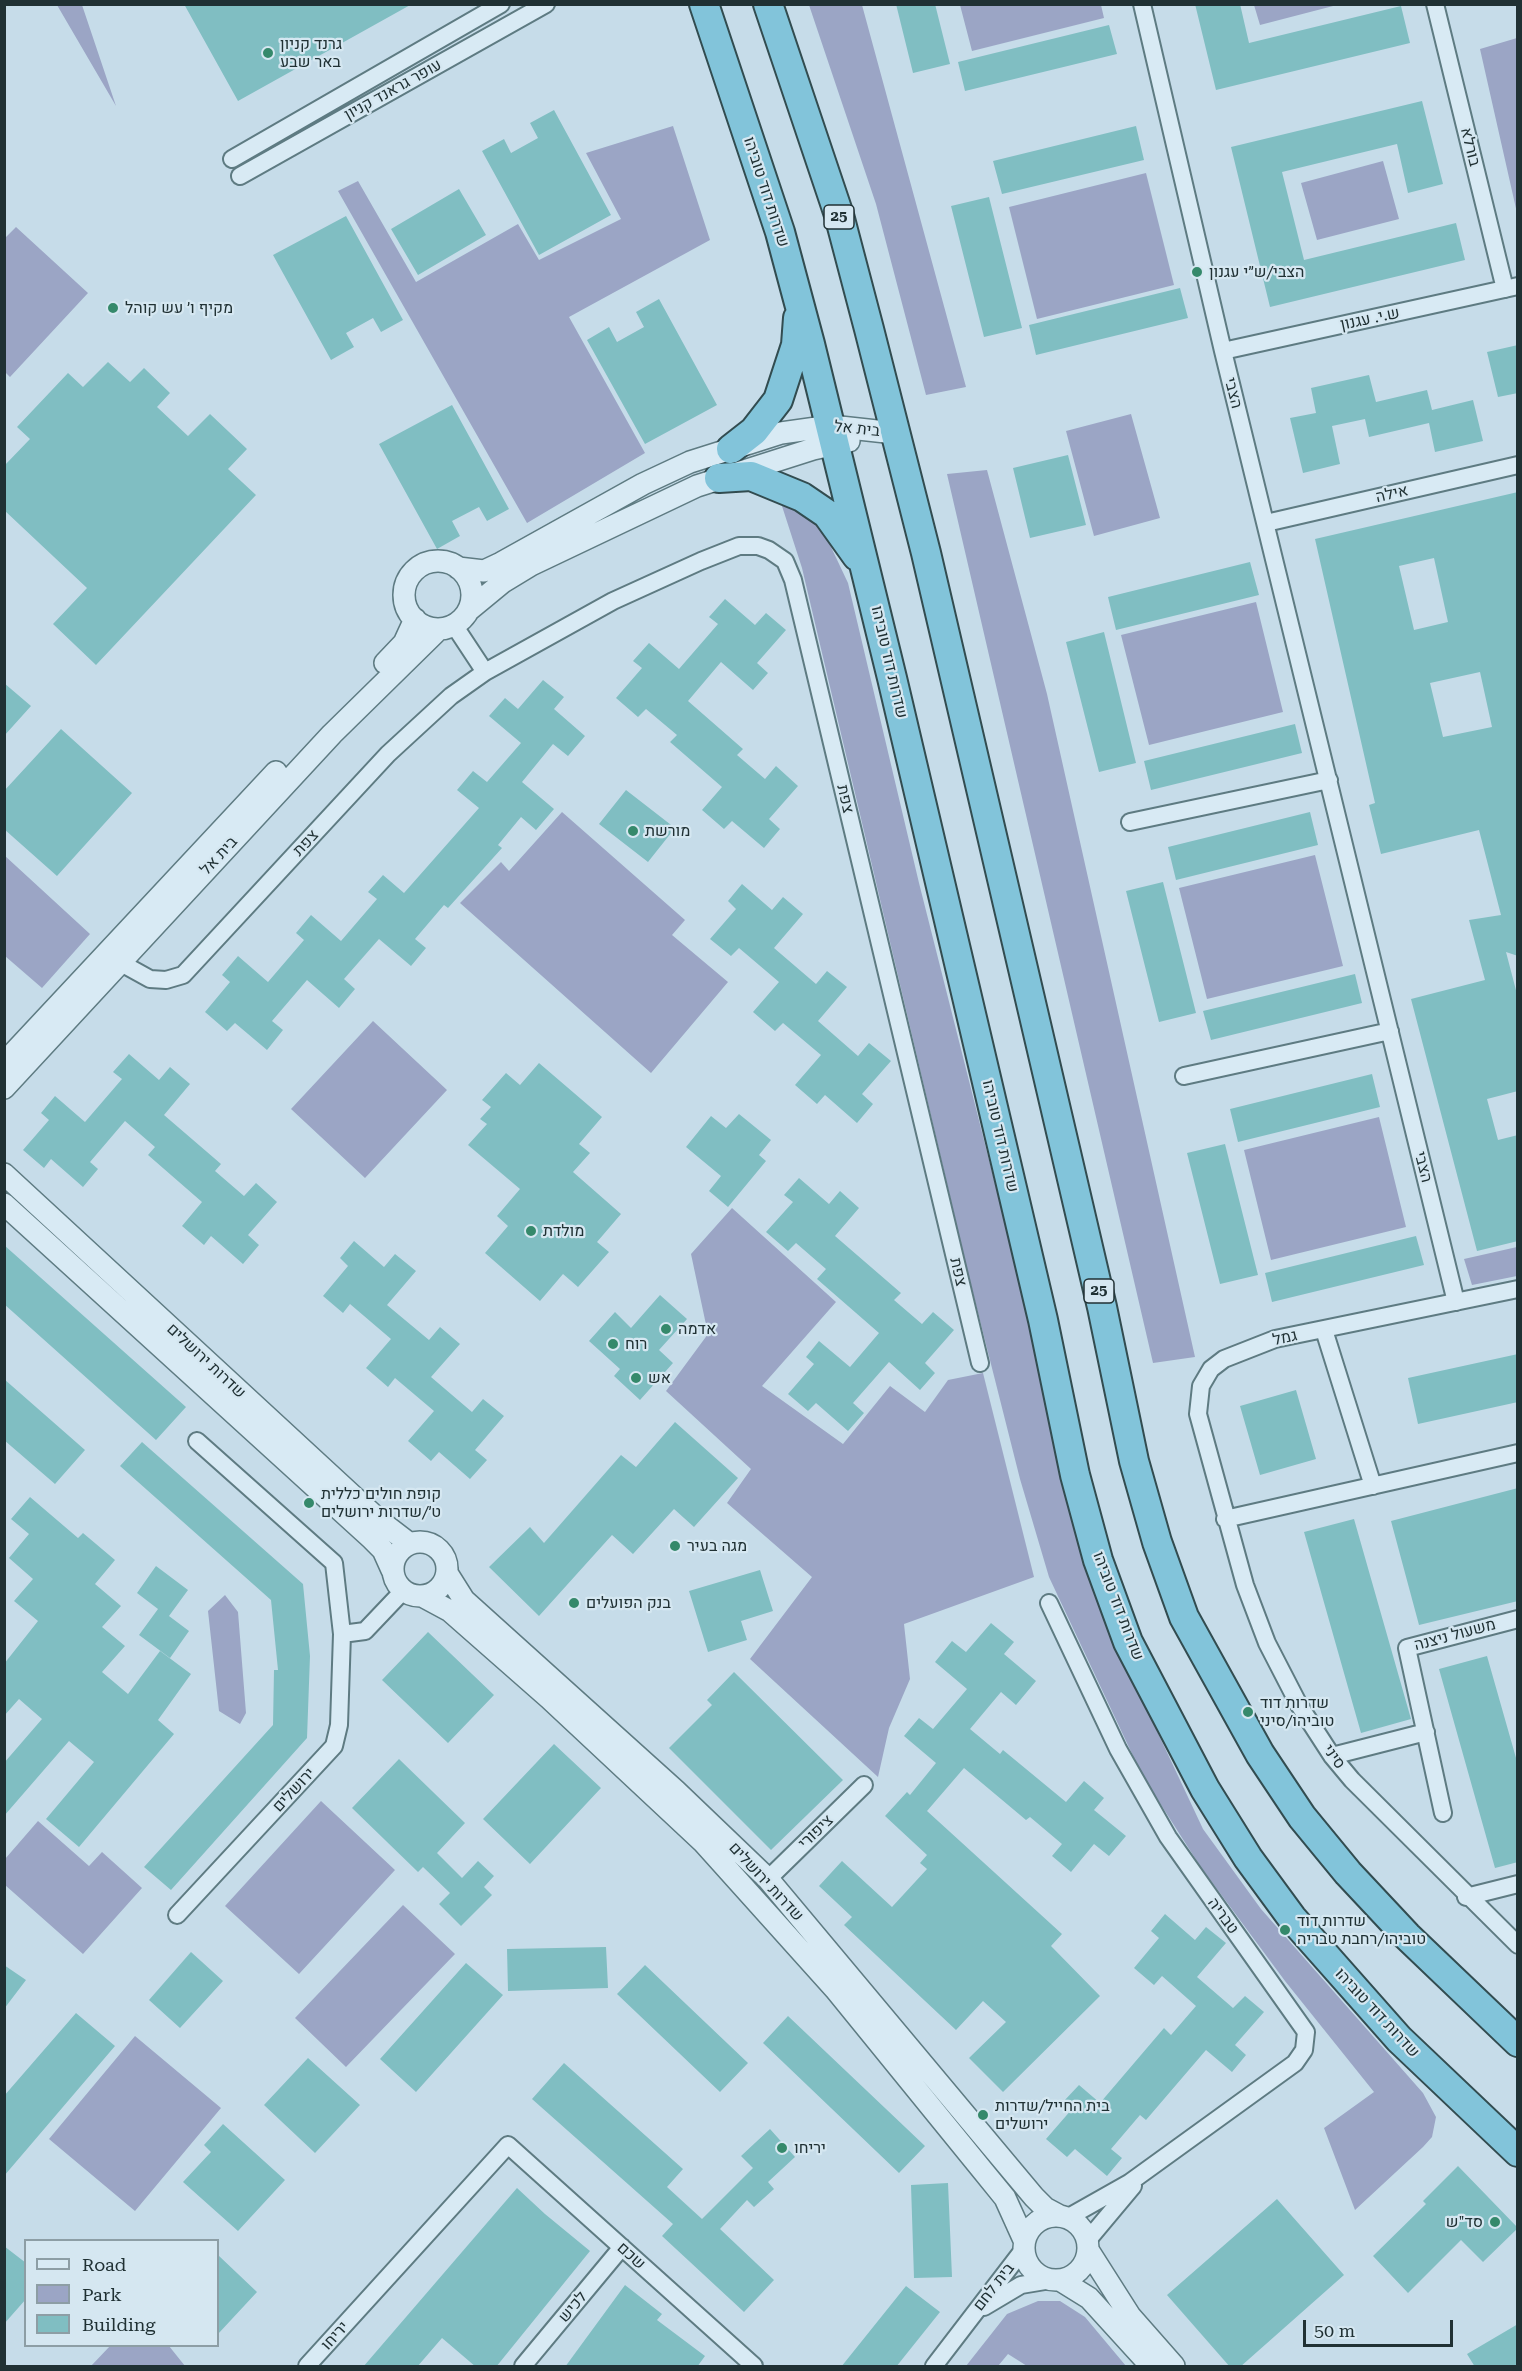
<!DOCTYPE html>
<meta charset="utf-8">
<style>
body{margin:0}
#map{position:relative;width:1522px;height:2371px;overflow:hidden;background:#c6dce9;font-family:"Roboto Serif",serif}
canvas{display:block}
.frame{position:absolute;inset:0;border:6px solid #203134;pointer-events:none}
.legend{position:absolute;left:24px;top:2239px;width:195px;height:108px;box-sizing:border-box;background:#d5e7f1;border:2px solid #8d9ea5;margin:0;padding:8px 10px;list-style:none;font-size:18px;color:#203134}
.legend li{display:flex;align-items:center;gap:12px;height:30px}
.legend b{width:30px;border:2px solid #8d9ea5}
.scale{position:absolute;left:1303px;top:2320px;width:150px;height:27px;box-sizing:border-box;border:3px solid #203134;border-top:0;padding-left:8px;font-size:18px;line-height:21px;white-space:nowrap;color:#203134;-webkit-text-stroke:4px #d5e7f1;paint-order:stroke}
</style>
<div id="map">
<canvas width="1522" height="2371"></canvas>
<div class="frame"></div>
<ul class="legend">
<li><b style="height:8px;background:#d8eaf4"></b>Road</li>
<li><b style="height:16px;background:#9ba5c5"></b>Park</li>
<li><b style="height:16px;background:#80bec2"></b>Building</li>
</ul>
<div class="scale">50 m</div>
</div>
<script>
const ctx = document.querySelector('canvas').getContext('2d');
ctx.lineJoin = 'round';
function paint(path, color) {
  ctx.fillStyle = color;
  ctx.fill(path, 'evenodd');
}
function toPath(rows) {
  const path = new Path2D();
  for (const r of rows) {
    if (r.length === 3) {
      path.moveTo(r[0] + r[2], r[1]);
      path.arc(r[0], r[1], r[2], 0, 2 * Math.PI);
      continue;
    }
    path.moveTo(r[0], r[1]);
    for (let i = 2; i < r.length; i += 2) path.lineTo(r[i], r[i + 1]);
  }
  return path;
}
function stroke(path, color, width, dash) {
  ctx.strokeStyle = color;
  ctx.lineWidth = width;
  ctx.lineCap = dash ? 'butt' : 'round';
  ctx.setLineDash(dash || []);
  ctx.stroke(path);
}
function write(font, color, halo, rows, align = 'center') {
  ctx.font = font + ' "Roboto Serif",Heebo,serif';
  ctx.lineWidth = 4.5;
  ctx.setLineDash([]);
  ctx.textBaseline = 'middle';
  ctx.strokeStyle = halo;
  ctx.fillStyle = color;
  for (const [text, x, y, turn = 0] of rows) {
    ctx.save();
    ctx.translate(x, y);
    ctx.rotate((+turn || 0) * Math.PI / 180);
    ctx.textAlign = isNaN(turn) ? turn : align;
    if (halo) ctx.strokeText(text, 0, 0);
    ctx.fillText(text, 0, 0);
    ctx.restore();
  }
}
const green = toPath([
 [57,5,82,5,116,106],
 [809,5,862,5,966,387,926,395,876,204],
 [960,5,1101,5,1104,18,972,51],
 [1254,5,1254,4,1337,5,1260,25],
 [1517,38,1518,38,1517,213,1480,49],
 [673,126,710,240,569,317,645,453,527,523,338,191,358,181,416,282,518,224,539,260,621,219,586,153],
 [1383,161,1399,219,1317,240,1301,183],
 [1146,173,1174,285,1037,319,1009,207],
 [16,227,88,293,10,377,4,371,4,239],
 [1131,414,1160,518,1094,536,1066,431],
 [987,470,1047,694,1195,1357,1153,1363,947,474],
 [781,503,804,514,823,530,848,583,919,883,1032,1330,1065,1493,1118,1648,1203,1829,1261,1909,1423,2093,1436,2117,1432,2137,1423,2147,1355,2210,1324,2128,1374,2092,1285,1981,1200,1866,1142,1775,1049,1577,1020,1479,968,1273,802,568],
 [1256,602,1283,712,1149,745,1121,635],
 [562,812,685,920,672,935,728,982,651,1073,460,903,501,862,509,871],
 [4,855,90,934,42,988,5,956],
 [1315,855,1343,966,1207,999,1179,888],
 [373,1021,447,1090,365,1178,291,1109],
 [1379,1117,1406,1227,1271,1260,1244,1150],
 [732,1208,836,1302,762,1386,843,1444,890,1386,925,1412,948,1380,983,1373,1034,1577,904,1624,910,1679,889,1728,878,1777,750,1659,812,1577,727,1503,751,1469,666,1391,708,1334,691,1254],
 [1517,1247,1517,1276,1472,1285,1464,1259],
 [225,1595,238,1612,246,1713,240,1724,219,1711,208,1611],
 [321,1801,395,1870,299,1974,225,1906],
 [38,1821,89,1866,102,1852,142,1888,83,1954,5,1885,5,1859],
 [403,1905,455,1954,346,2067,295,2018],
 [135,2036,221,2108,135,2211,49,2139],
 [1038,2301,1060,2301,1085,2317,1126,2366,1027,2366,1008,2354,998,2366,966,2366,1007,2314],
 [110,2346,169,2346,185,2366,91,2366]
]);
const building = toPath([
 [184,4,412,4,238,101],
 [896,4,935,4,950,64,913,73],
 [1195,4,1240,4,1249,43,1401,6,1410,43,1216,90],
 [1109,25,1117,54,965,91,958,62],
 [1422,101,1443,184,1408,193,1397,144,1282,172,1304,260,1456,223,1465,260,1270,307,1231,147],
 [554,110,611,215,539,255,482,151,504,139,511,153,538,138,530,123],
 [1136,126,1144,160,1002,194,993,161],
 [459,189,486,235,418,275,391,229],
 [989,197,1022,328,984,337,951,206],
 [346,216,403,320,381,332,373,318,346,333,354,347,331,360,273,255],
 [1180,288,1188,318,1036,355,1029,325],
 [659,299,717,405,645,444,587,340,609,327,617,342,644,327,636,312],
 [1518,345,1518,393,1498,397,1487,352],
 [108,362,130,382,144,368,170,393,157,407,188,436,210,414,247,449,228,469,256,495,96,665,53,624,87,588,4,510,4,466,30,439,17,427,68,373,83,387],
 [1369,375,1376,402,1427,390,1432,410,1473,400,1483,441,1435,452,1429,423,1369,437,1365,419,1332,426,1340,464,1303,473,1290,418,1316,413,1311,388],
 [452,405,509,509,487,521,479,507,452,521,460,536,437,549,379,444],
 [1068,455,1086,525,1030,538,1013,468],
 [1518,492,1518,956,1506,952,1518,998,1518,1091,1487,1099,1498,1140,1518,1135,1518,1241,1477,1251,1411,999,1485,980,1469,920,1501,915,1479,830,1381,854,1369,805,1375,803,1315,539],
 [1434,558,1448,622,1414,630,1399,566],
 [1480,672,1492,727,1443,737,1430,683],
 [1250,562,1259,595,1116,630,1108,597],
 [725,599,755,625,766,613,786,630,757,663,768,673,753,690,721,662,688,701,743,749,737,755,765,779,776,766,798,786,769,819,780,829,764,848,732,821,724,829,702,810,722,787,670,742,677,735,646,709,638,717,616,698,642,668,633,661,649,643,679,669,718,624,709,617],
 [1104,632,1136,763,1099,772,1066,642],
 [543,680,564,697,554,709,585,736,568,756,553,744,522,782,554,809,536,830,521,817,498,845,502,848,448,908,444,905,415,939,426,948,411,966,379,939,344,979,355,989,339,1008,307,980,272,1021,283,1030,267,1050,235,1023,227,1031,205,1012,230,982,222,975,238,956,268,982,304,940,296,933,311,915,341,941,377,899,368,892,383,875,404,893,479,808,457,790,473,771,487,782,521,743,489,716,505,698,518,709],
 [4,683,31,706,4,736],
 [1295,724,1302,753,1151,790,1144,761],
 [61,729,132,793,57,876,4,829,4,791],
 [626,790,675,828,648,862,599,824],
 [1310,812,1318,845,1176,880,1168,847],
 [1163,882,1196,1013,1159,1022,1126,891],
 [742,884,772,910,783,897,803,914,774,948,816,984,827,971,847,987,818,1021,858,1056,869,1043,891,1061,862,1094,873,1104,857,1123,825,1095,817,1104,795,1085,821,1055,783,1023,775,1031,753,1012,779,982,739,948,731,956,710,939,736,909,728,901],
 [1355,974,1362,1003,1211,1040,1203,1011],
 [129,1054,159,1080,170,1067,190,1084,164,1115,221,1164,215,1171,244,1196,256,1183,277,1202,248,1235,259,1245,243,1264,211,1236,204,1245,182,1226,202,1202,148,1155,155,1147,125,1121,90,1162,98,1169,83,1187,51,1159,44,1168,23,1150,49,1120,41,1113,55,1096,85,1122,122,1079,113,1072],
 [539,1063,602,1117,579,1144,590,1153,573,1172,621,1214,597,1242,609,1252,578,1287,563,1274,540,1301,485,1253,508,1226,497,1216,520,1189,468,1145,487,1124,480,1119,491,1107,482,1100,506,1073,520,1085],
 [1372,1074,1380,1107,1238,1142,1230,1109],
 [739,1114,771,1140,759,1155,766,1161,728,1207,709,1191,721,1176,686,1147,711,1116,726,1128],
 [1225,1144,1258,1275,1220,1284,1187,1153],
 [799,1178,829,1204,840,1191,859,1208,835,1236,901,1293,894,1300,922,1324,933,1312,954,1330,925,1363,935,1373,920,1390,889,1362,853,1403,864,1413,848,1431,816,1403,808,1411,788,1394,814,1364,806,1357,819,1341,850,1367,879,1333,817,1279,826,1269,796,1243,788,1251,766,1232,793,1202,784,1195],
 [1416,1236,1424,1265,1272,1302,1265,1273],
 [354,1241,384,1267,395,1254,416,1271,387,1305,429,1340,440,1327,460,1344,431,1377,472,1412,483,1399,504,1416,475,1450,487,1460,470,1479,439,1452,431,1461,408,1441,434,1411,395,1378,388,1387,366,1368,391,1339,350,1304,343,1313,323,1296,348,1266,340,1258],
 [4,1245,186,1407,156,1440,4,1304],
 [660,1295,687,1319,659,1350,673,1363,640,1400,614,1376,620,1369,589,1341,615,1312,631,1328],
 [1518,1354,1518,1402,1418,1424,1408,1378],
 [4,1379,85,1450,55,1484,4,1440],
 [1296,1390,1316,1459,1260,1475,1240,1406],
 [675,1422,738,1478,694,1527,674,1509,633,1554,612,1535,539,1616,489,1567,530,1527,544,1543,621,1455,636,1467],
 [142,1442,303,1584,310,1656,307,1738,171,1890,144,1867,273,1725,274,1670,278,1670,271,1600,120,1466],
 [1518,1488,1518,1601,1419,1625,1391,1521],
 [30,1497,78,1538,83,1533,115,1560,95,1584,121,1606,102,1627,125,1646,102,1672,128,1694,160,1651,191,1674,158,1720,174,1734,79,1847,46,1819,94,1762,69,1741,4,1816,4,1763,42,1719,19,1699,4,1716,4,1664,38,1621,14,1601,33,1579,9,1558,29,1534,11,1519],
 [1354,1519,1411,1719,1361,1733,1304,1532],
 [156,1566,188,1590,169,1616,189,1631,170,1658,139,1635,158,1609,137,1593],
 [760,1570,773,1611,741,1621,747,1640,708,1652,689,1591],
 [991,1623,1014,1642,1004,1654,1036,1681,1016,1705,1001,1692,970,1729,1000,1754,1003,1750,1066,1802,1084,1781,1104,1798,1094,1810,1126,1836,1109,1856,1094,1844,1071,1872,1052,1856,1062,1844,1030,1817,1026,1820,964,1768,927,1811,1062,1934,1051,1946,1100,1996,1003,2092,969,2058,1006,2022,983,2001,956,2030,844,1925,852,1917,819,1886,842,1861,892,1907,927,1869,920,1863,927,1855,885,1816,907,1792,910,1795,936,1763,904,1736,919,1718,933,1729,967,1689,935,1662,952,1641,966,1652],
 [428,1632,494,1695,448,1743,382,1680],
 [1487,1656,1518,1765,1518,1862,1495,1868,1439,1669],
 [734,1672,843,1780,771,1850,669,1748,712,1705,707,1700],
 [554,1744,601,1788,530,1864,483,1819],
 [399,1759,465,1823,437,1853,462,1878,478,1861,494,1876,484,1887,492,1895,461,1926,439,1904,450,1893,423,1867,418,1872,352,1808],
 [1165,1914,1195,1940,1206,1927,1226,1943,1197,1977,1233,2008,1245,1996,1264,2012,1235,2045,1246,2055,1232,2072,1206,2050,1146,2120,1140,2115,1111,2149,1122,2158,1107,2176,1075,2149,1067,2157,1046,2139,1072,2109,1063,2102,1079,2085,1100,2103,1164,2028,1171,2035,1196,2006,1162,1976,1154,1985,1134,1968,1159,1938,1151,1931],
 [606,1947,608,1988,508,1991,507,1949],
 [191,1952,223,1981,180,2028,149,2000],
 [466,1963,503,1995,416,2092,380,2059],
 [4,1965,26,1980,4,2009],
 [645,1965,748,2063,720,2092,617,1994],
 [76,2013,115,2046,4,2176,4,2096],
 [788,2016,925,2146,899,2173,763,2043],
 [308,2058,360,2105,315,2153,264,2105],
 [564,2063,683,2169,667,2187,702,2219,753,2168,741,2156,770,2129,795,2157,768,2182,774,2189,754,2207,747,2200,720,2229,774,2280,744,2312,662,2236,673,2224,532,2099],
 [223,2124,285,2180,238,2231,183,2182,211,2152,204,2145],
 [1458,2166,1518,2228,1483,2262,1461,2240,1408,2293,1373,2256,1426,2204,1423,2201],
 [948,2183,952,2277,914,2278,911,2185],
 [517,2188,545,2214,590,2251,496,2367,476,2367,442,2338,417,2367,363,2367],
 [1277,2199,1344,2275,1240,2367,1230,2367,1167,2295],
 [4,2246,26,2263,26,2299,4,2324],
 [218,2255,257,2292,218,2334],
 [625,2285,662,2314,657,2320,705,2356,697,2367,565,2367],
 [906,2286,940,2312,896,2367,841,2367],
 [1518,2324,1518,2367,1475,2367,1467,2354]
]);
const minor = toPath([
 [1142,4,1223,351,1456,1302],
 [1435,4,1505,289],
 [232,159,501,4],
 [240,176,546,4],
 [1223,351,1518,286],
 [1266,523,1518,465],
 [454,625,485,672],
 [1130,822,1329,780],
 [121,963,150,979,166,980,183,975,388,754,451,696,485,672,613,601,701,561,739,546,758,546,769,550,785,561,793,580,980,1363],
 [1184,1076,1390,1031],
 [1518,1289,1275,1339,1224,1359,1211,1369,1201,1386,1198,1414,1245,1585,1267,1643,1299,1705,1332,1756,1352,1780,1518,1945],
 [1324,1330,1373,1486],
 [197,1441,334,1563,342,1634],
 [1225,1519,1518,1453],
 [1049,1603,1118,1749,1168,1837,1306,2032,1304,2050,1295,2063,1129,2183,1067,2218],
 [1332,1756,1426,1732],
 [1443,1813,1407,1648,1518,1619],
 [768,1879,864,1785],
 [1466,1897,1518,1884],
 [177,1915,334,1746,339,1725,342,1634,365,1631,403,1591],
 [1087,2241,1133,2186],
 [984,2307,1021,2285,1051,2280],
 [307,2366,508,2145,754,2366],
 [523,2366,622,2247],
 [934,2366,1023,2250]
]);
const tertiary = toPath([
 [438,595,34],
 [458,568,484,571,501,563,643,484,690,462,731,449,781,433,831,426,895,433],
 [469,610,503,582,531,565,697,486,813,449,849,441],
 [385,663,404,643,415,619],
 [4,1063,276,772],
 [4,1088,332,734,439,629],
 [4,1174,380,1521,410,1544],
 [4,1204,372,1539,383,1550,392,1570],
 [420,1569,27],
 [447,1573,464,1600,676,1791,768,1879,1034,2197,1045,2208,1060,2216],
 [424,1597,450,1611,549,1698,703,1842,835,1989,983,2171,1005,2198,1024,2240],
 [1056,2248,32],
 [1088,2250,1130,2316,1174,2366],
 [1060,2280,1089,2298,1151,2366]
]);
const trunk = toPath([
 [704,4,780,232,810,344,892,678,1043,1320,1075,1475,1098,1560,1128,1642,1205,1789,1248,1858,1292,1918,1399,2039,1518,2152],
 [768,4,839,215,869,329,926,553,1102,1307,1134,1461,1157,1542,1184,1617,1260,1754,1302,1817,1348,1873,1407,1936,1518,2042],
 [731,449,754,431,778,400,796,345,798,318],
 [719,478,751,476,802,497,827,514,857,556]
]);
const markers = [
 [268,53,6,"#35896b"],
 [1197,272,6,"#35896b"],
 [113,308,6,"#35896b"],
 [633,831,6,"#35896b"],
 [531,1231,6,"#35896b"],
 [666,1329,6,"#35896b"],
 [613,1344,6,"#35896b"],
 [636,1378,6,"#35896b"],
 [309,1503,6,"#35896b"],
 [675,1546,6,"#35896b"],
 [574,1603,6,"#35896b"],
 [1248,1712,6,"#35896b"],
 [1285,1930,6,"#35896b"],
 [983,2115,6,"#35896b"],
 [782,2148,6,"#35896b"],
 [1495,2222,6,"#35896b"]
];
const shields = [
 [839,217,30],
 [1099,1291,30]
];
const shieldNames = [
 ["25",839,217],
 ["25",1099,1291]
];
const poiNames = [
 ["גרנד קניון",280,44],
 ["באר שבע",280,62],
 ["הצבי/ש״י עגנון",1209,272],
 ["מקיף ו׳ עש קוהל",125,308],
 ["מורשת",645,831],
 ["מולדת",543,1231],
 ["אדמה",678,1329],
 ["רוח",625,1344],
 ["אש",648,1378],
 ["קופת חולים כללית",321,1494],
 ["ט׳/שדרות ירושלים",321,1512],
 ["מגה בעיר",687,1546],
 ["בנק הפועלים",586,1603],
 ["שדרות דוד",1260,1703],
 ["טוביהו/סיני",1260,1721],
 ["שדרות דוד",1297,1921],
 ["טוביהו/רחבת טבריה",1297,1939],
 ["בית החייל/שדרות",995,2106],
 ["ירושלים",995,2124],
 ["יריחו",794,2148],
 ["סד\"ש",1483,2222,"right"]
];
const streetNames = [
 ["עופר גראנד קניון",393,90,-29],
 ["בורלא",1470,147,76],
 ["שדרות דוד טוביהו",766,192,72],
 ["ש.י. עגנון",1370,319,-12],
 ["הצבי",1233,393,76],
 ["בית אל",857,429,6],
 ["אילה",1392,494,-13],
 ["שדרות דוד טוביהו",889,662,77],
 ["צפת",845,799,77],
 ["צפת",306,843,-47],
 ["בית אל",219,856,-47],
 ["שדרות דוד טוביהו",1000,1136,77],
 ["הצבי",1423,1167,76],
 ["צפת",958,1272,77],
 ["גמל",1285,1338,-13],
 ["שדרות ירושלים",206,1361,43],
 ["שדרות דוד טוביהו",1118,1606,69],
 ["משעול ניצנה",1455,1635,-15],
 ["סיני",1334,1757,54],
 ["ירושלים",294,1790,-47],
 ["ציפורי",816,1832,-44],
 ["שדרות ירושלים",766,1882,47],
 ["טבריה",1223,1916,54],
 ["שדרות דוד טוביהו",1377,2013,47],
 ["שכם",631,2256,42],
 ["בית לחם",994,2287,-52],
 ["לכיש",573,2307,-50],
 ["יריחו",335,2336,-48]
];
paint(green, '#9ba5c5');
paint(building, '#80bec2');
stroke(minor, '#5e7b82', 20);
stroke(tertiary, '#5e7b82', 24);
stroke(trunk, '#324c50', 32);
stroke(minor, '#d8eaf4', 16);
stroke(tertiary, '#d8eaf4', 21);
stroke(trunk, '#82c4da', 28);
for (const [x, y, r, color] of markers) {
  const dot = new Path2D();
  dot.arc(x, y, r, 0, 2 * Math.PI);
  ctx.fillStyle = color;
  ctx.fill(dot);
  stroke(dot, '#d5e7f1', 2);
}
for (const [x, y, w] of shields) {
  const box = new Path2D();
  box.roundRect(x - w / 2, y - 12, w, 24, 4.5);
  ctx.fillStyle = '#d5e7f1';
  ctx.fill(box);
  stroke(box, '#203134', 1.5);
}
write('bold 15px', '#203134', null, shieldNames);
write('16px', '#203134', '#d5e7f1', poiNames, 'left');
write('16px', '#203134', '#d5e7f1', streetNames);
</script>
